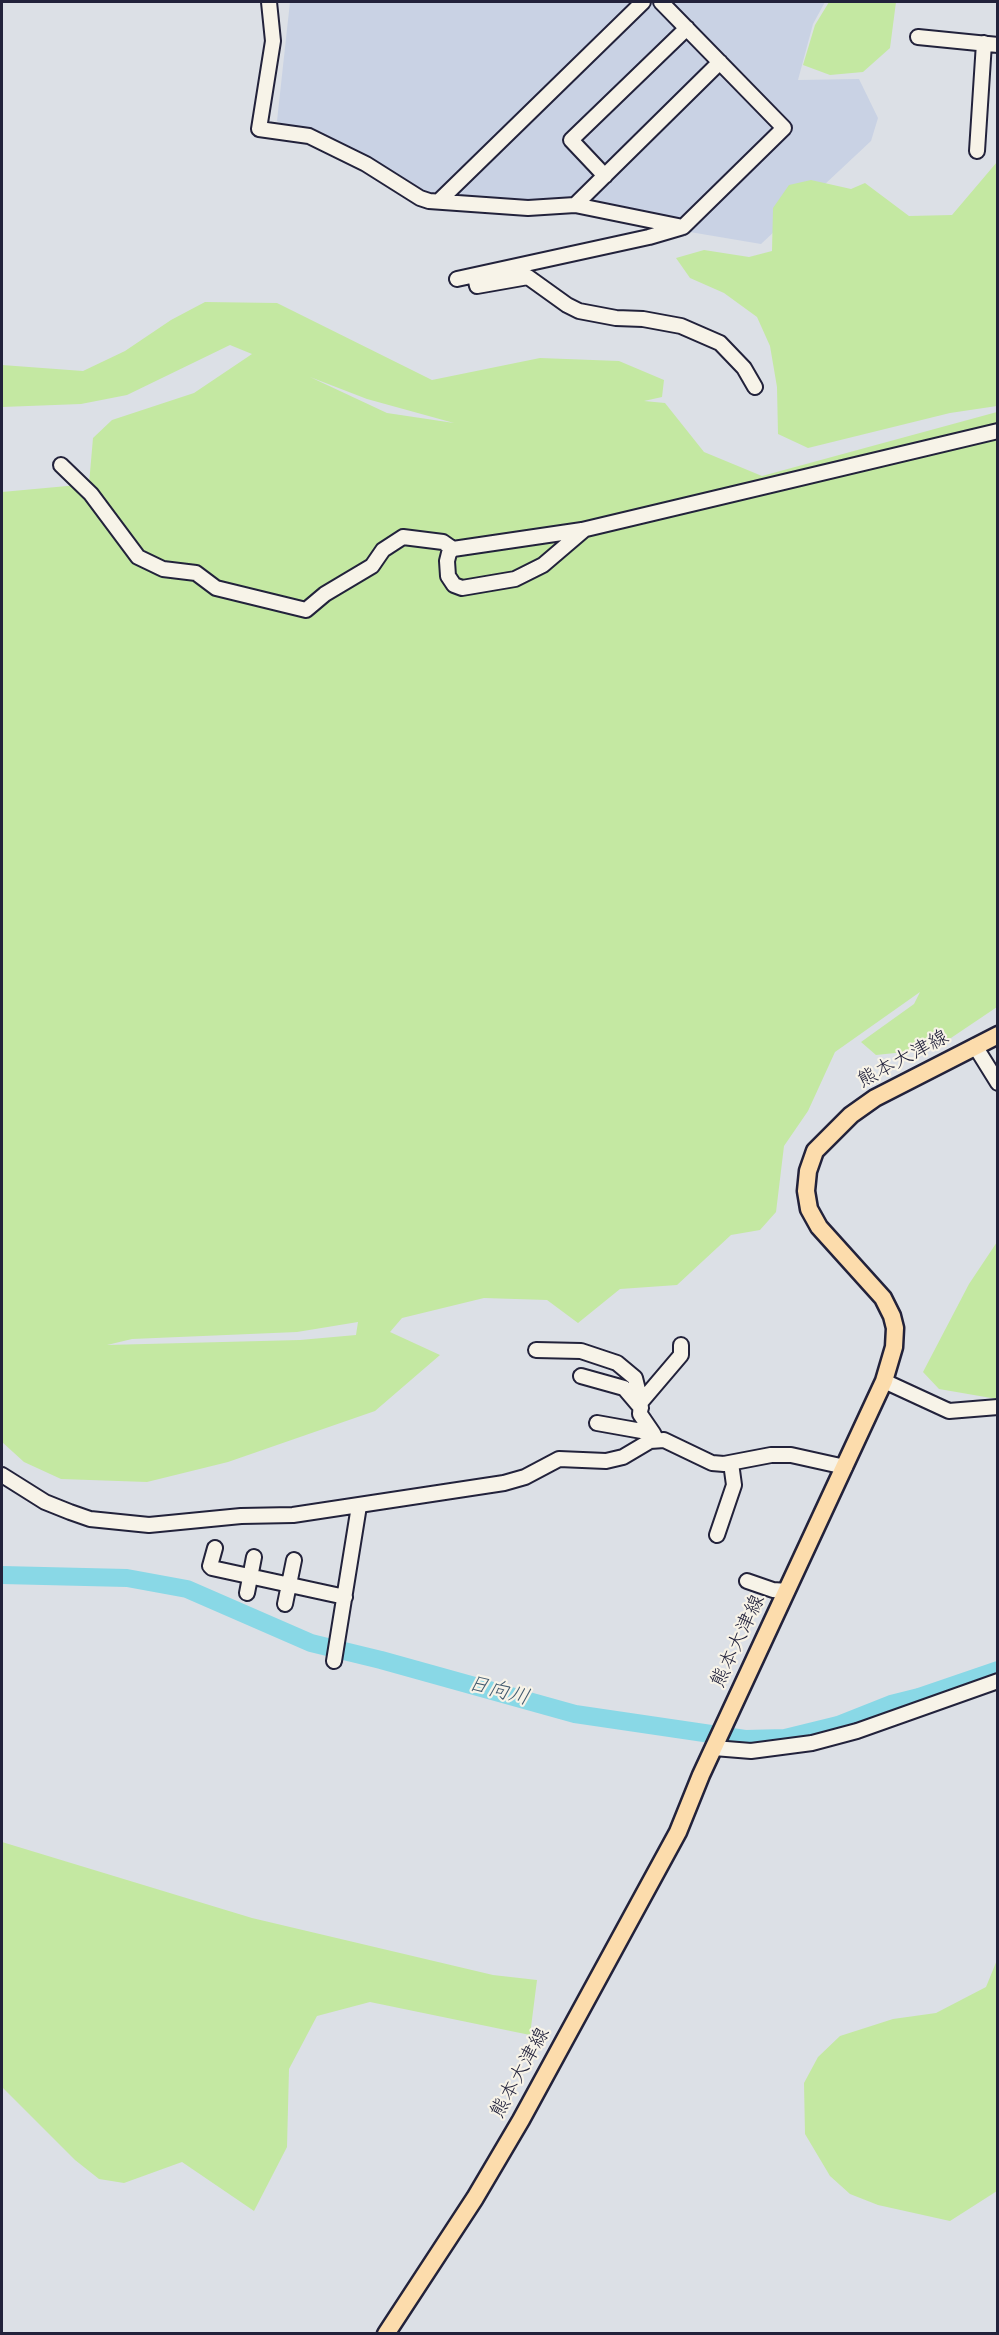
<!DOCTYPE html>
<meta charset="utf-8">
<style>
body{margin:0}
#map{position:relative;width:999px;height:2335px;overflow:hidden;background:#dce0e6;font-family:"Indie Flower",sans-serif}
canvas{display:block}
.frame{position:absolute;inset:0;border:3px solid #22223b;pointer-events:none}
</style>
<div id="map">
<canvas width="999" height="2335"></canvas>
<div class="frame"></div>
</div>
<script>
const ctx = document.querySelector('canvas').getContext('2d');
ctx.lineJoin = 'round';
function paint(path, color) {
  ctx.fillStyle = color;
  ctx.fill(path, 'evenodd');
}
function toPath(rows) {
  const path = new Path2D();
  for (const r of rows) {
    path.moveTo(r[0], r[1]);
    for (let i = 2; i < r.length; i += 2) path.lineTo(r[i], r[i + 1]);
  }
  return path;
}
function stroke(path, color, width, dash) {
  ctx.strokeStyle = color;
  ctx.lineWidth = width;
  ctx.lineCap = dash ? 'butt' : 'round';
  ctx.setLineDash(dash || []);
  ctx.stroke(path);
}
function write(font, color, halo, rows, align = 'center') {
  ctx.font = font + ' "Indie Flower","Klee One",sans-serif';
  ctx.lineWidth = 4.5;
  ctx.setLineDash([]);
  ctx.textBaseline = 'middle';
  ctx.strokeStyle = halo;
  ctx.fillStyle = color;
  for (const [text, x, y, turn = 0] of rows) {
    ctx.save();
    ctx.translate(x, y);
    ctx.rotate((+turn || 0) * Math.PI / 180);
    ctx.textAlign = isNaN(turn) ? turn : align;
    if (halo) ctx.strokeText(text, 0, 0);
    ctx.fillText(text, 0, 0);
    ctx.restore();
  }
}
const built = toPath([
 [290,2,825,2,813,24,798,80,859,79,878,118,871,141,761,244,524,204,426,208,277,121]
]);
const green = toPath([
 [829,2,896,2,890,48,863,72,830,75,803,65,815,25],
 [997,162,997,406,950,413,808,448,778,434,777,387,770,346,757,317,724,293,690,278,676,258,704,250,749,257,772,251,773,208,789,185,811,180,851,189,865,183,909,216,952,215],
 [205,302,277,303,432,380,540,358,619,361,664,380,662,397,644,401,665,403,704,452,762,476,997,412,997,1007,945,1042,905,1052,876,1055,861,1042,914,1004,920,992,835,1052,808,1111,784,1146,776,1212,760,1230,731,1235,677,1285,620,1289,578,1323,547,1300,484,1298,402,1318,390,1332,440,1355,375,1411,228,1462,147,1482,61,1479,24,1462,2,1442,2,492,89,484,93,438,112,420,194,393,252,354,230,345,127,395,81,404,2,407,2,365,83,371,125,351,171,320],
 [310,377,367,399,454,423,387,413],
 [358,1322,356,1335,300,1340,107,1345,132,1339,297,1332],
 [997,1242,997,1399,939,1389,923,1372,969,1284],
 [2,1842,252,1918,493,1975,537,1980,530,2035,370,2002,317,2016,289,2069,287,2147,254,2211,182,2162,124,2183,99,2179,75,2160,2,2087],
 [997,1960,997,2191,950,2221,878,2205,850,2194,830,2176,805,2134,804,2083,818,2057,840,2036,893,2019,936,2013,986,1987]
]);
const river = toPath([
 [2,1575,127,1578,187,1589,311,1643,381,1660,575,1714,745,1739,785,1738,838,1725,891,1704,919,1697,998,1670]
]);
const minor = toPath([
 [269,2,273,41,259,129,309,136,366,164,420,198,429,201,528,208,575,205,683,227],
 [918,37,998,45],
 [977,151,984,43],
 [605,176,571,140,687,28],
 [439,201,643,2],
 [575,205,720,62],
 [475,276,477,286,528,277,567,305,579,311,616,318,643,319,681,326,720,343,744,368,755,387],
 [457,279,649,237,683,227,784,128,661,2],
 [61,465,91,494,138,557,163,569,196,573,216,588,306,610,325,594,372,566,383,550,403,537,443,542,453,549,582,530,998,431],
 [453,549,449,553,447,561,448,576,454,585,462,588,515,579,543,565,584,530],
 [975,1046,998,1083],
 [536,1350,581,1351,617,1363,635,1378,641,1402],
 [581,1376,624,1388,641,1408],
 [884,1381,949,1411,998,1407],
 [597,1423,653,1433,656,1439],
 [653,1433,640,1414,641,1402,681,1355,681,1345],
 [2,1475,45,1502,70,1512,90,1519,149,1525,241,1516,293,1515,504,1483,525,1477,559,1459,606,1461,623,1457,650,1441,664,1440,712,1463,724,1464,771,1455,791,1455,845,1467],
 [717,1535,734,1485,731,1463],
 [215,1548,210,1566,212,1568,345,1597],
 [747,1581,773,1590,787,1591],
 [247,1593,254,1557],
 [285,1604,294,1560],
 [334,1661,359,1506],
 [714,1748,751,1751,812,1743,857,1731,998,1681]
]);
const major = toPath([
 [386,2334,475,2198,521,2120,678,1832,701,1775,884,1381,894,1347,895,1328,892,1316,883,1298,819,1227,809,1209,806,1191,808,1171,815,1151,851,1115,875,1098,998,1035]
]);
const streetNames = [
 ["熊本大津線",904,1061,-28],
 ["熊本大津線",740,1642,-65],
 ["熊本大津線",522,2074,-61]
];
const waterNames = [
 ["日向川",498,1693,15]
];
paint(built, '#c9d2e4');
paint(green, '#c4e8a2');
stroke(river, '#89d8e6', 18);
stroke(minor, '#22223b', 18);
stroke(major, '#22223b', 21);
stroke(minor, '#f7f3e8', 14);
stroke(major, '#fcdcac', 16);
write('20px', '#22223b', '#f7f3e8', streetNames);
write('italic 21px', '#41596e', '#f7f3e8', waterNames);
</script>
